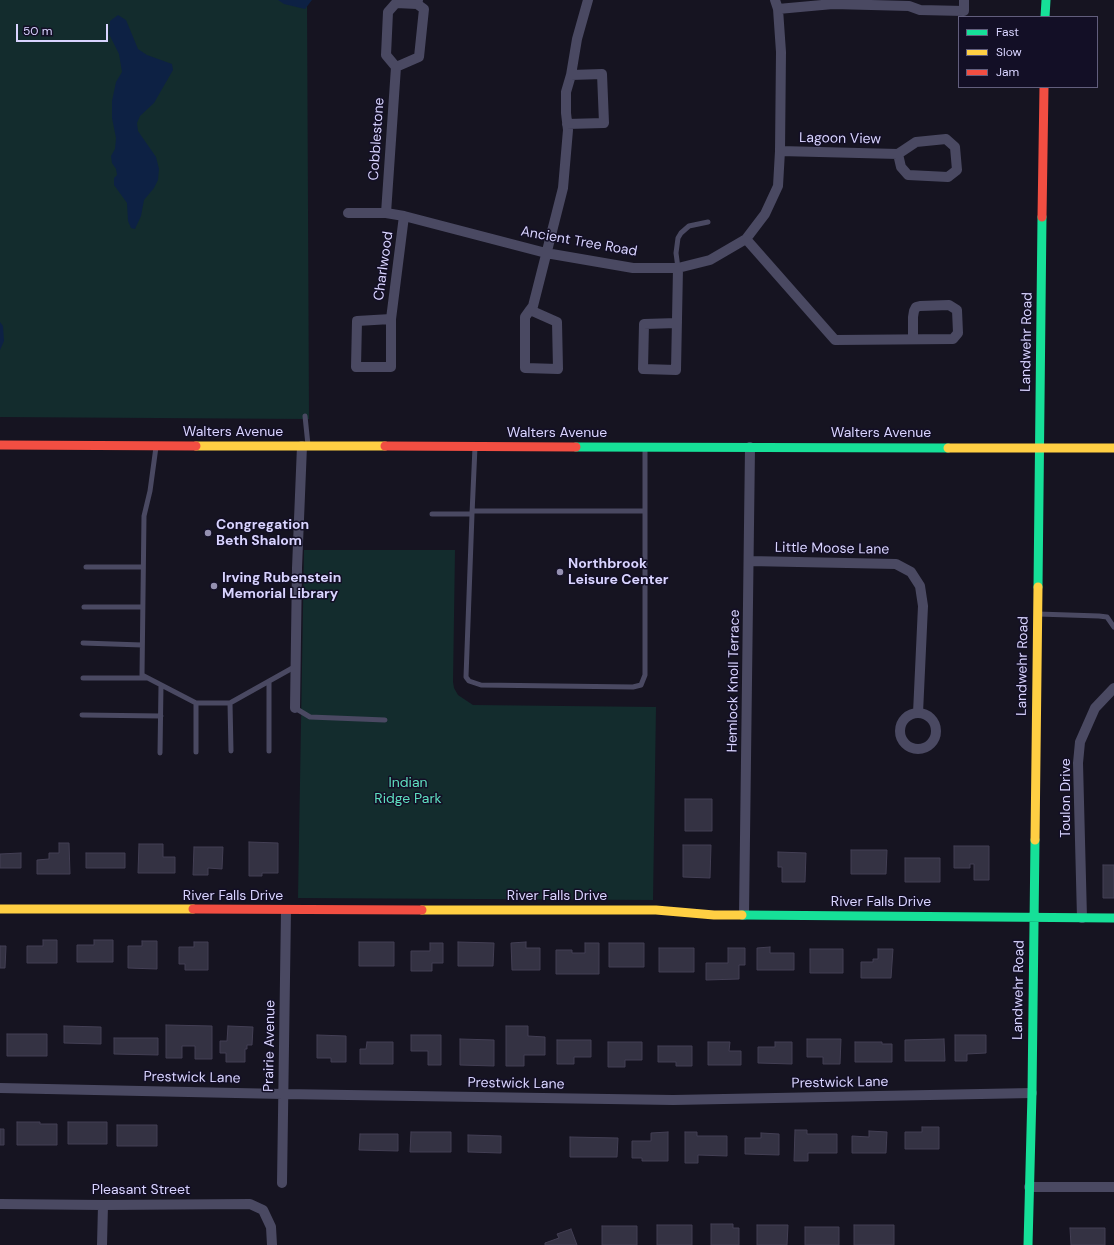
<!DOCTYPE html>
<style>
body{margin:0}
#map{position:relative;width:1114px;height:1245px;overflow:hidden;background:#161421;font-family:"DM Sans",sans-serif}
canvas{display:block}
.legend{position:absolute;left:958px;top:16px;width:140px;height:72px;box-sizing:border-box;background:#130f26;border:1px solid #625e7d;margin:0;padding:5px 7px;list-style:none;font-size:12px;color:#d9d4ff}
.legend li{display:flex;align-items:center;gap:8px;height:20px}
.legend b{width:20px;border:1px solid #625e7d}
.scale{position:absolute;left:16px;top:24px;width:92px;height:18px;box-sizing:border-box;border:2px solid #d9d4ff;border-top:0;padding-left:5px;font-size:12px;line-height:14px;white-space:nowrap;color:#d9d4ff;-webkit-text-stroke:3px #130f26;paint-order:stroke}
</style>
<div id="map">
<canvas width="1114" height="1245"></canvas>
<ul class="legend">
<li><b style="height:5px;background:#16e098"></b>Fast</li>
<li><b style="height:5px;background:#ffcf43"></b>Slow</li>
<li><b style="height:5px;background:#f24e42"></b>Jam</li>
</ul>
<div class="scale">50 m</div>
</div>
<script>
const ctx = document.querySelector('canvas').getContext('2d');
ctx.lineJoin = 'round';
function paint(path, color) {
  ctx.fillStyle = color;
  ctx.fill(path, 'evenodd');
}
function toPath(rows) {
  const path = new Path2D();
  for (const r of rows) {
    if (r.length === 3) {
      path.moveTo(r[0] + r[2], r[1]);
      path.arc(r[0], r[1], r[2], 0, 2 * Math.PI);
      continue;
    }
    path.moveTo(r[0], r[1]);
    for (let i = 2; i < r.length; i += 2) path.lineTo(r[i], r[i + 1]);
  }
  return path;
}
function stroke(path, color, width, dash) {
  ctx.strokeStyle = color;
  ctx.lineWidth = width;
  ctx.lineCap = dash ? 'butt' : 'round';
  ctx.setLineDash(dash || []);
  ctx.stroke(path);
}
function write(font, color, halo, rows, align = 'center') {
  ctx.font = font + ' "DM Sans",sans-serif';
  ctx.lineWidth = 3;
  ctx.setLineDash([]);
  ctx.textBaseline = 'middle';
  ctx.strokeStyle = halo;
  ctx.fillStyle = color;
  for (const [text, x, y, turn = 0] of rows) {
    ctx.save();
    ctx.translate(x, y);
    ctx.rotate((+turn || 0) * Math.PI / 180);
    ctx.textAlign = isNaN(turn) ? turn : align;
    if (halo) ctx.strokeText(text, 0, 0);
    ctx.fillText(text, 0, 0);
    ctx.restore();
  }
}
const green = toPath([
 [0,0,307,0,309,419,0,417],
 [304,550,455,550,453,682,454,688,458,695,473,705,656,707,653,900,298,898]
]);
const water = toPath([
 [278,0,312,0,305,9,284,4],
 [118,15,126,20,138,49,147,55,172,64,173,70,154,103,140,116,137,123,138,131,156,157,159,169,158,180,154,188,144,200,141,216,135,229,131,228,128,221,127,203,114,185,114,178,117,175,116,169,112,163,111,156,115,149,116,138,112,118,112,101,116,82,122,72,119,54,109,34,110,21],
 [0,322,3,326,4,341,0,350]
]);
const building = toPath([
 [685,799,712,799,712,831,685,831,685,799],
 [249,842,278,843,278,873,262,873,262,876,249,876,249,842],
 [59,843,69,843,70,874,37,874,37,860,49,859,49,853,59,853,59,843],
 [139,844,163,844,163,857,175,857,175,873,138,873,139,844],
 [683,845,711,845,710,878,683,877,683,845],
 [954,846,989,846,989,880,974,880,974,864,970,864,970,868,954,868,954,846],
 [194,847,223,847,222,869,208,868,208,875,193,875,194,847],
 [851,850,887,850,886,874,851,874,851,850],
 [778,852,806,853,805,882,782,882,782,867,778,867,778,852],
 [21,853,21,868,0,868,0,854,21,853],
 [86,853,125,853,125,868,86,868,86,853],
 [905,858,940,858,940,882,905,882,905,858],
 [1103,865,1114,865,1114,898,1103,898,1103,865],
 [43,940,57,940,57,963,27,963,27,946,43,946,43,940],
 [94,940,113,940,113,962,77,962,77,945,94,945,94,940],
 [142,941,157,941,157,969,128,968,128,946,142,946,142,941],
 [194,942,208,942,208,970,185,970,185,964,179,964,179,947,194,947,194,942],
 [359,942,394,942,394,966,359,966,359,942],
 [458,942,494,943,493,966,458,966,458,942],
 [526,942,526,948,540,948,540,970,512,970,511,943,526,942],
 [430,943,443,943,443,963,432,963,432,971,411,971,411,951,430,951,430,943],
 [585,943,599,943,599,974,556,974,556,950,572,950,572,953,585,953,585,943],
 [609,943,644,943,644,967,609,967,609,943],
 [0,946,6,946,5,968,0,968,0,946],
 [770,947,770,953,794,953,794,970,757,970,757,948,770,947],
 [659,948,694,948,694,972,659,972,659,948],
 [728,948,745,948,745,965,739,965,739,979,706,980,706,963,728,963,728,948],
 [810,949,843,949,843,973,810,973,810,949],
 [878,949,893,949,891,978,861,978,861,962,873,962,873,959,878,959,878,949],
 [166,1025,212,1026,212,1059,195,1059,195,1046,182,1046,182,1058,166,1058,166,1025],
 [64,1026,101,1027,101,1044,64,1043,64,1026],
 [228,1026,253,1027,252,1045,247,1045,247,1049,245,1049,245,1062,226,1062,226,1053,220,1053,220,1041,227,1041,228,1026],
 [506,1026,528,1026,528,1036,545,1037,545,1055,524,1055,524,1066,506,1066,506,1026],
 [7,1034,47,1034,47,1056,7,1056,7,1034],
 [317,1035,346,1036,346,1062,331,1062,331,1058,317,1058,317,1035],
 [411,1035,441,1035,441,1065,428,1065,428,1051,411,1051,411,1035],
 [955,1035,986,1035,986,1053,967,1054,967,1061,955,1061,955,1035],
 [114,1038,158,1038,158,1055,114,1054,114,1038],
 [460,1039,494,1040,494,1066,460,1065,460,1039],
 [807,1039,841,1039,840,1064,823,1064,823,1057,807,1057,807,1039],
 [944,1039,945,1061,905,1061,905,1040,944,1039],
 [557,1040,591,1040,591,1057,574,1057,574,1064,557,1064,557,1040],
 [367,1042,393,1042,393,1064,360,1064,360,1049,366,1049,367,1042],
 [608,1042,642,1042,642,1060,625,1060,625,1067,608,1067,608,1042],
 [708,1042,730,1042,729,1051,741,1051,741,1065,708,1065,708,1042],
 [775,1042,792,1042,792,1064,758,1063,758,1047,775,1047,775,1042],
 [855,1042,882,1042,882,1044,892,1044,892,1062,855,1062,855,1042],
 [658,1046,692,1046,692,1066,676,1066,676,1062,658,1062,658,1046],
 [17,1122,40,1122,40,1124,57,1124,57,1145,17,1145,17,1122],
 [68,1122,107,1122,107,1144,68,1144,68,1122],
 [117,1125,157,1125,157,1146,117,1146,117,1125],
 [922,1127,939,1127,939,1149,905,1149,905,1132,922,1132,922,1127],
 [0,1129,4,1129,4,1145,0,1145,0,1129],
 [795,1130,807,1130,807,1134,837,1134,837,1153,808,1153,808,1161,794,1161,795,1130],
 [869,1131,887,1132,886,1153,852,1153,852,1136,869,1137,869,1131],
 [411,1132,451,1132,451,1152,410,1152,411,1132],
 [668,1132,668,1161,642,1161,642,1158,632,1158,632,1141,651,1141,651,1133,668,1132],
 [685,1132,697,1132,697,1136,727,1136,727,1156,698,1155,698,1163,685,1163,685,1132],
 [761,1133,779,1134,779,1155,745,1154,745,1138,761,1138,761,1133],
 [360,1134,398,1134,398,1151,359,1150,360,1134],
 [468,1135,501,1136,501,1153,468,1152,468,1135],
 [570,1137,618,1138,617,1157,570,1157,570,1137],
 [711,1224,733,1224,733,1228,739,1228,739,1245,711,1245,711,1224],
 [657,1225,692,1225,692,1245,657,1245,657,1225],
 [757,1225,788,1225,787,1245,757,1245,757,1225],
 [854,1225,894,1225,894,1245,854,1245,854,1225],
 [602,1226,637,1226,637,1245,602,1245,602,1226],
 [805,1227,839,1227,839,1245,805,1245,805,1227],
 [1070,1228,1105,1228,1105,1245,1071,1245,1070,1228],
 [571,1229,577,1245,545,1245,545,1243,559,1238,557,1234,571,1229]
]);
const lane = toPath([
 [678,268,676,253,678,238,681,233,689,226,708,222],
 [305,416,308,445],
 [156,447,150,491,144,516,142,675,196,703,230,703,296,666],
 [475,447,472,514,466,677,469,681,481,685,633,687,641,685,645,675,645,449],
 [472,511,645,511],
 [432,514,472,514],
 [86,567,142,567],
 [84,607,142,607],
 [1038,614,1099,616,1107,617,1114,627],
 [83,643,142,645],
 [83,678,146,678],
 [196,703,196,752],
 [230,703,231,751],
 [295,708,310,717,385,720],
 [82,715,161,716],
 [269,751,269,681],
 [160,753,161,685]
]);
const street = toPath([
 [778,9,833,4,909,6,920,10,964,11,964,0],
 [396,67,386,55,388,12,396,3,417,4,418,0],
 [567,124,604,123,602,74,571,75,577,39,588,0],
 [780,151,898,154,901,167,908,175,948,177,957,170,955,147,946,139,916,142,898,154],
 [348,213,386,213,404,216,546,253,633,268,678,268,710,260,746,239,765,214,778,186,780,151,781,52,778,9,775,0],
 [386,213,396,67,419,57,424,9,417,4],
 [746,239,835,340,953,339,958,333,957,310,949,305,920,306,916,307,914,311,913,317,913,339],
 [530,310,557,322,558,369,525,368,525,317,530,310,533,306,563,188,568,130,566,113,566,92,571,75],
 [391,319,357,321,356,367,391,367,391,319,404,216],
 [677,323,644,324,643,369,676,370,678,268],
 [749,561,896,564,911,572,920,586,923,606,918,713],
 [295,708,297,568,302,446],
 [918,731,18],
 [744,915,750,447],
 [1082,918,1078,763,1080,742,1095,708,1114,688],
 [0,1088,283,1094,673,1100,1032,1093],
 [282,1183,286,910],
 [1029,1187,1114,1187],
 [0,1204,103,1205,250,1204,263,1210,271,1227,272,1245],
 [102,1245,103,1205]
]);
const fast = toPath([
 [1045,17,1046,0],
 [576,447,948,448],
 [1038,587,1042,217],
 [742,915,1114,918],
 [1028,1245,1032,1093,1035,840]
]);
const slow = toPath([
 [196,446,385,446],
 [948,448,1114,448],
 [1035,840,1038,587],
 [0,909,193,909],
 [422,910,656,910,714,915,742,915]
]);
const jam = toPath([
 [1042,217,1044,87],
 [0,445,196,446],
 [385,446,576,447],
 [193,909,422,910]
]);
const markers = [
 [208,533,4,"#9591b1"],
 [560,572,4,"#9591b1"],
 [214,586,4,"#9591b1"]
];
const streetNames = [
 ["Cobblestone",377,139,-86],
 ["Lagoon View",840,139,1],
 ["Ancient Tree Road",579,242,10],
 ["Charlwood",384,266,-82],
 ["Landwehr Road",1027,342,-89],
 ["Walters Avenue",233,432],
 ["Walters Avenue",557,433],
 ["Walters Avenue",881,433],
 ["Little Moose Lane",832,549,1],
 ["Landwehr Road",1023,666,-89],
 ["Hemlock Knoll Terrace",734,681,-89],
 ["Toulon Drive",1066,798,-90],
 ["River Falls Drive",233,896],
 ["River Falls Drive",557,896],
 ["River Falls Drive",881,902],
 ["Landwehr Road",1019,990,-89],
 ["Prairie Avenue",270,1046,-89],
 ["Prestwick Lane",192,1078,1],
 ["Prestwick Lane",840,1083,-1],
 ["Prestwick Lane",516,1084,1],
 ["Pleasant Street",141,1190]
];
const poiNames = [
 ["Congregation",216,525],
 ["Beth Shalom",216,541],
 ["Northbrook",568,564],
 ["Leisure Center",568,580],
 ["Irving Rubenstein",222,578],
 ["Memorial Library",222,594]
];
const parkNames = [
 ["Indian",408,783],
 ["Ridge Park",408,799]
];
paint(green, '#132c2d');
paint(water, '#0d2144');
paint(building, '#343243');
stroke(building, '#433f54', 1);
stroke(lane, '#4a4962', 5);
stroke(street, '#4a4962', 10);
stroke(fast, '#16e098', 9);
stroke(slow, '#ffcf43', 9);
stroke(jam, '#f24e42', 9);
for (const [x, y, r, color] of markers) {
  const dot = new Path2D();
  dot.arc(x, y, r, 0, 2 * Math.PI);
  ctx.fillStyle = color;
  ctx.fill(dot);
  stroke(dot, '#130f26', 1.5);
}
write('14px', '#d9d4ff', '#130f26', streetNames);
write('bold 14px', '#d9d4ff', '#130f26', poiNames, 'left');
write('14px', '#5fe0c0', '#130f26', parkNames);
</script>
